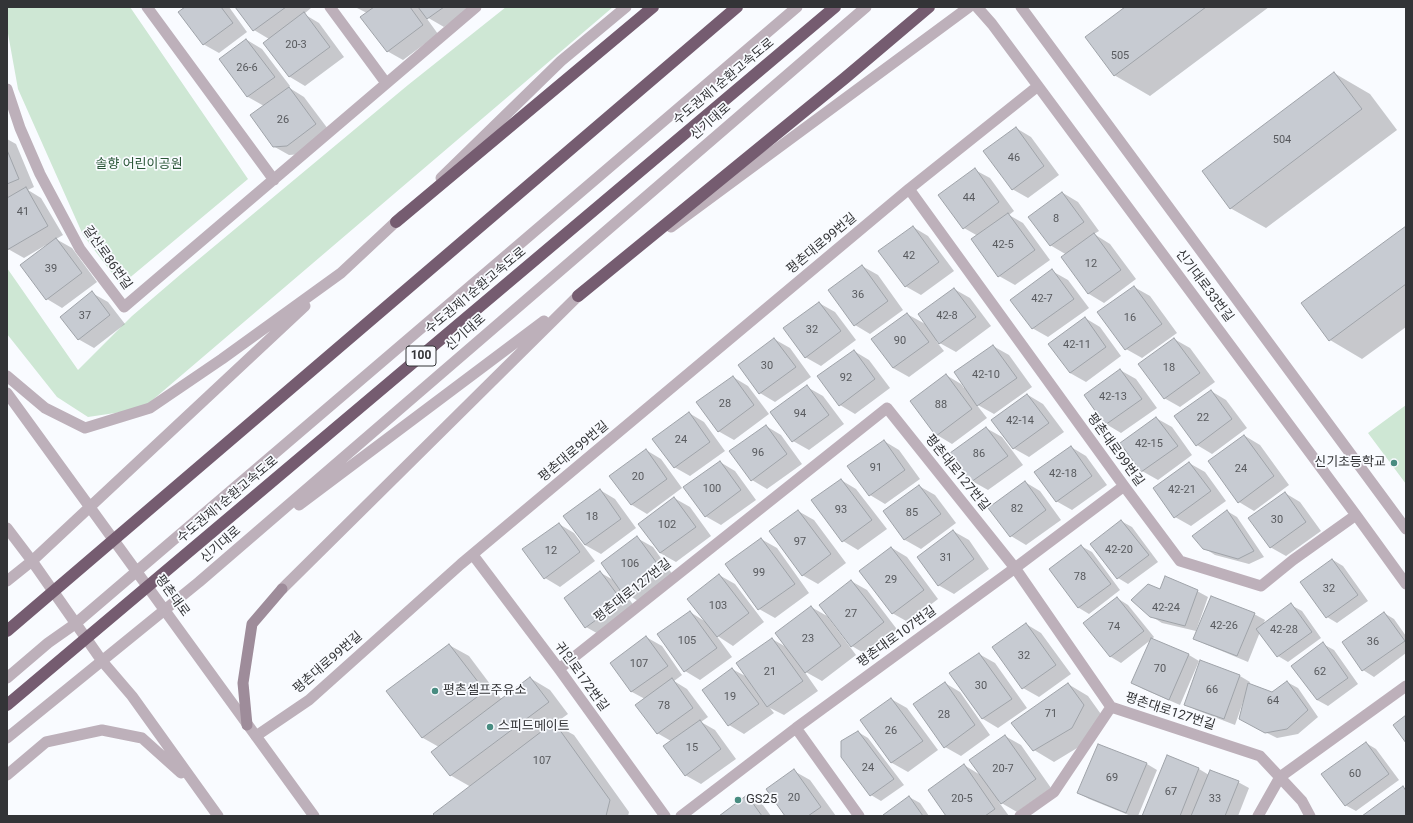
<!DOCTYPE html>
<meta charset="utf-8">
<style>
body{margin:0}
#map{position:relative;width:1413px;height:823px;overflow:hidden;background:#f9fbff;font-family:Roboto,sans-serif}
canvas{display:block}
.frame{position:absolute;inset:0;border:8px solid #333437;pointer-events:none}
</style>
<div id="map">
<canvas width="1413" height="823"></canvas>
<div class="frame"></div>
</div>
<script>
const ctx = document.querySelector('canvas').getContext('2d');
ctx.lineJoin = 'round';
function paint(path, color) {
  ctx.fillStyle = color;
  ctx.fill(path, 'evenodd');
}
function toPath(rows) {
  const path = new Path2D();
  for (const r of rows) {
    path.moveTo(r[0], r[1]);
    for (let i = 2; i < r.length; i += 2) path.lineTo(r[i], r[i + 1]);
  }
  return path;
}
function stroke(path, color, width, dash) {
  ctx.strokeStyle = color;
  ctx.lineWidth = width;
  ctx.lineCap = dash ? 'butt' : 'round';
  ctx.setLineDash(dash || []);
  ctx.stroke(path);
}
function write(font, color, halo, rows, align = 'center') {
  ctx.font = font + ' Roboto,"Noto Sans KR",sans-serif';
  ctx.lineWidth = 3.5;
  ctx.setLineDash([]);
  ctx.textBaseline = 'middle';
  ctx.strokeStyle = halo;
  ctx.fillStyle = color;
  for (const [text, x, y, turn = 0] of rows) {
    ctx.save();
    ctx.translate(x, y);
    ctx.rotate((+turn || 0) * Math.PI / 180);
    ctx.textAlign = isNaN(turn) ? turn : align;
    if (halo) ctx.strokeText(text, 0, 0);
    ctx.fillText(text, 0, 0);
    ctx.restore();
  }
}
const green = toPath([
 [8,7,130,7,248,179,121,285,83,235,18,89,7,28],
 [506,7,613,7,142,409,88,417,57,397,7,334,7,268,78,370,132,316,181,274,408,85],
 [1406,405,1406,484,1368,433]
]);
const shadow = toPath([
 [187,7,229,7,247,32,219,53,203,44],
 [236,7,310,7,311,8,304,14,319,23,344,57,305,86,290,77,264,43,269,39,254,30],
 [355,7,471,7,444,27,425,16,438,34,403,60,387,51,367,13],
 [1127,7,1269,7,1150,96,1114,75],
 [247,40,262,49,290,86,288,87,304,97,331,133,303,154,289,155,273,146,264,106,248,97,220,60],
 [1334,73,1370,94,1397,130,1266,228,1230,208],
 [1016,128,1031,137,1059,175,1028,198,1012,189],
 [7,139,16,144,34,187,28,190,41,198,63,235,56,239,72,248,97,282,62,308,47,299,46,245,24,258,8,249,7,247],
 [975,170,990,178,1014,211,1009,215,1023,223,1050,260,1015,285,999,276,978,236,964,228],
 [1063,193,1078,202,1099,231,1094,234,1110,244,1136,279,1104,303,1089,294,1063,258,1067,255,1050,245],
 [913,227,928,236,954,271,921,295,905,286],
 [1406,227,1406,327,1362,359,1330,340],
 [862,266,878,275,903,310,870,334,855,325],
 [1052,271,1068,280,1089,308,1048,337,1032,328],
 [1134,287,1150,296,1177,333,1142,358,1126,349,1099,312],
 [954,289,970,298,991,326,956,352,936,341,944,351,909,377,893,368,907,314,927,325],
 [92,293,108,302,125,324,94,348,78,339],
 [819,303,835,312,856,340,821,366,805,357],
 [1085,318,1100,327,1121,356,1086,382,1070,373],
 [774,339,790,348,811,377,775,402,760,393],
 [1174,339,1190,348,1215,382,1180,407,1164,398],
 [993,346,1009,355,1032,387,994,414,976,404,987,418,952,444,937,435,946,375,961,384,964,388],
 [854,351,869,360,890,388,855,414,840,405],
 [1120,370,1136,379,1157,408,1121,433,1106,424,1085,396],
 [733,377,748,386,769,414,734,440,718,431],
 [807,387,823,396,844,424,809,450,793,441],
 [1211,391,1226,400,1247,428,1212,454,1197,445],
 [1028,395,1043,404,1064,432,1029,457,1013,448],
 [689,413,704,422,725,451,690,476,674,467],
 [1156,418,1172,427,1192,455,1158,480,1142,471,1121,443],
 [766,426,781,435,802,464,767,489,752,480],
 [986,428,1002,437,1023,465,988,490,972,481,951,453],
 [1245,436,1260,445,1289,485,1254,511,1239,502],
 [884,441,899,450,920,479,885,504,870,495],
 [1071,447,1086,456,1107,485,1072,510,1056,501],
 [646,450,661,459,682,488,647,514,632,505,611,476],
 [720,462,735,471,756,500,721,525,705,516],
 [1189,463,1205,472,1226,501,1191,526,1175,517],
 [841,480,856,489,887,529,858,550,843,541,812,501],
 [1025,482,1040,491,1061,520,1026,545,1011,536],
 [919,486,935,495,956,523,921,549,905,540,884,511],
 [600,490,615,499,636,528,601,554,585,545],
 [1285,493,1300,502,1321,531,1286,556,1270,547],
 [674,498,690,507,711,536,676,562,660,553],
 [798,511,814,520,846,563,818,584,802,575],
 [1227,511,1237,517,1264,557,1249,564,1215,555,1204,548],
 [1121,521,1132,527,1158,562,1128,584,1118,578],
 [559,524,574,533,595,561,560,587,545,578],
 [953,531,969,540,989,569,954,594,938,585],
 [637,538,653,547,673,575,638,601,624,592,637,610,602,636,586,627,601,573,615,581],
 [761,539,777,548,809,593,775,618,759,609,726,565],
 [1081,546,1092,552,1120,590,1089,614,1079,608,1050,570],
 [892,548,907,557,938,599,908,622,892,613],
 [1333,560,1343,566,1368,601,1337,623,1327,617],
 [719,575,735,584,764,622,733,646,716,635,732,657,700,680,685,671,690,612,706,622],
 [851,581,867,590,899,632,867,655,852,646],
 [1161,590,1197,591,1208,597,1196,631,1162,623,1151,616],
 [1117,598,1128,605,1154,637,1152,639,1189,655,1199,661,1180,705,1143,689,1133,683,1152,639,1121,663,1111,657,1085,624],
 [1291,605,1302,611,1321,638,1288,662,1278,656,1260,632,1248,662,1205,644,1195,638,1254,614,1265,620,1263,625],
 [811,607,827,616,856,655,822,681,804,671,818,691,784,715,770,708,774,713,744,734,729,725,703,690,732,669,747,677,772,639,788,648],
 [1384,613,1394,619,1406,636,1406,653,1374,677,1363,670,1343,642],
 [1026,624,1041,633,1071,674,1039,697,1023,688],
 [646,637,662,646,682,675,674,681,687,689,708,717,701,722,715,730,736,759,701,784,685,775,671,741,657,733,645,699,632,692,611,663],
 [1323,644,1334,650,1358,684,1328,706,1317,700],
 [449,645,469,656,502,700,530,678,550,690,568,714,554,724,574,735,629,812,628,816,436,816,471,787,450,775,439,747,423,738,387,691],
 [979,654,995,663,1027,708,998,728,983,719,951,674],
 [1240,676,1250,682,1249,685,1272,693,1287,682,1298,688,1318,717,1298,734,1277,738,1251,725,1245,699,1244,699,1235,725,1196,710,1185,704],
 [945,683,960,692,990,735,961,756,945,747],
 [1068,684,1088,696,1103,717,1092,739,1054,762,1034,750,1013,723],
 [891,699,907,708,938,750,908,772,892,763,862,720],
 [858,732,868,738,904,785,881,801,871,795],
 [1005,736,1021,745,1051,788,1017,812,998,801,1009,816,948,816,964,765,982,776],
 [1366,743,1376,749,1399,780,1356,811,1345,805],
 [1098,745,1147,764,1157,770,1138,816,1131,816,1089,799,1078,793],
 [1167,756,1199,769,1209,775,1238,782,1249,788,1238,816,1143,816],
 [794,771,810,780,836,816,787,816],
 [747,796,763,805,771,816,721,816],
 [909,797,920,803,929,816,886,816]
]);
const building = toPath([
 [185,7,221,7,233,23,203,45,178,12,185,7],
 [235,7,286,7,253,31,235,7],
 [374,7,410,7,423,25,387,52,360,17,374,7],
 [418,7,444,7,427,19,418,7],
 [1125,7,1206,7,1114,76,1085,37,1125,7],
 [304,12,330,47,289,77,263,43,304,12],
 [246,39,275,77,247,97,219,59,246,39],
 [1334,72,1362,109,1230,209,1202,171,1334,72],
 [289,87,316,124,287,146,273,147,250,115,289,87],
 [1016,127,1044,166,1012,190,983,151,1016,127],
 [7,150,19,179,7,184,7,150],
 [975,168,999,202,963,229,938,195,975,168],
 [26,187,48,226,7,250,7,198,26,187],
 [1062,192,1084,222,1050,246,1028,217,1062,192],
 [1008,213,1035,250,998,277,971,239,1008,213],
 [913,226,939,262,905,287,878,251,913,226],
 [1406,226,1406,284,1329,341,1301,303,1406,226],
 [1094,233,1121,270,1088,294,1061,257,1094,233],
 [56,238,82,273,46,300,20,265,56,238],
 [862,265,888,301,854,326,828,290,862,265],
 [1052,269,1074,299,1032,329,1010,300,1052,269],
 [1134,286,1162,324,1125,350,1097,312,1134,286],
 [954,288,976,317,939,344,918,314,954,288],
 [92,291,110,315,78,340,60,317,92,291],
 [819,302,841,331,805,358,783,328,819,302],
 [907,313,929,342,893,368,871,339,907,313],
 [1085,317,1106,347,1070,373,1048,344,1085,317],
 [774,338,796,367,759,394,738,365,774,338],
 [1174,338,1200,373,1164,399,1138,364,1174,338],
 [993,345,1017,378,977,406,954,372,993,345],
 [854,350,875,379,839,406,817,376,854,350],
 [1120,369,1142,399,1105,425,1084,395,1120,369],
 [946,374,972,409,936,436,910,401,946,374],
 [733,376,754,405,718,432,696,402,733,376],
 [807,385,829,415,792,442,770,412,807,385],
 [1211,390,1232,419,1196,446,1174,416,1211,390],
 [1027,394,1049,423,1013,449,991,420,1027,394],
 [689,412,710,442,674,468,652,439,689,412],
 [1156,417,1178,446,1141,472,1120,443,1156,417],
 [766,425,787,454,751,481,729,451,766,425],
 [986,427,1008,456,971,482,950,453,986,427],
 [1244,435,1274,476,1238,503,1208,461,1244,435],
 [884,440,905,470,869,496,847,466,884,440],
 [1071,446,1092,476,1056,502,1034,472,1071,446],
 [646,449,667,479,631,505,609,476,646,449],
 [720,461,741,490,705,517,683,487,720,461],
 [1189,462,1211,491,1174,518,1153,488,1189,462],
 [841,479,872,520,842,542,811,500,841,479],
 [1025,481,1046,510,1010,537,988,508,1025,481],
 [919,485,941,514,904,540,883,511,919,485],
 [600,489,621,519,585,545,563,516,600,489],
 [1285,492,1306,522,1270,548,1248,518,1285,492],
 [674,497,696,527,660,553,638,524,674,497],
 [798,510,831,554,802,576,769,531,798,510],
 [1227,510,1254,551,1238,559,1203,549,1192,536,1227,510],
 [1121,520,1149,555,1117,579,1090,544,1121,520],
 [559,523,580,552,544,579,522,549,559,523],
 [953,530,974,559,938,586,917,557,953,530],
 [637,536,659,566,622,593,601,563,637,536],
 [761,538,795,584,758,610,725,564,761,538],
 [1081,545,1111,584,1078,608,1049,569,1081,545],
 [891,547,924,590,892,614,859,571,891,547],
 [1332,559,1358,595,1326,618,1300,582,1332,559],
 [600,571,622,601,585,628,564,598,600,571],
 [719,574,749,613,717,637,687,599,719,574],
 [1165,576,1198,590,1185,626,1150,617,1131,600,1148,584,1160,589,1165,576],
 [851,580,884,622,851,647,819,605,851,580],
 [1211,596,1255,613,1237,656,1193,639,1211,596],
 [1117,597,1144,631,1110,657,1083,623,1117,597],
 [1291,603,1312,632,1277,657,1256,629,1291,603],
 [811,606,841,646,805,673,775,633,811,606],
 [690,611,717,648,684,672,657,634,690,611],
 [1384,612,1405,641,1362,671,1342,642,1384,612],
 [1026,623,1056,665,1022,689,992,647,1026,623],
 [646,636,668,666,631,692,610,663,646,636],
 [772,638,803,681,767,707,736,663,772,638],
 [1151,638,1189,654,1169,700,1131,683,1151,638],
 [1323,642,1348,678,1317,700,1291,666,1323,642],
 [449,644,485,691,422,738,386,691,449,644],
 [979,653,1012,699,982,719,949,673,979,653],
 [1200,660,1240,675,1224,719,1184,705,1200,660],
 [732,668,759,704,728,726,702,690,732,668],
 [530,677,549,702,450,776,431,752,530,677],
 [672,678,693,708,657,734,635,705,672,678],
 [1287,681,1308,710,1287,729,1265,733,1239,719,1248,683,1272,692,1287,681],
 [945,682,975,725,944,748,913,704,945,682],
 [1068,683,1084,705,1072,728,1033,751,1011,723,1068,683],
 [891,698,923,741,891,763,860,720,891,698],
 [1406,715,1406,743,1393,725,1406,715],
 [700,720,721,749,685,776,663,746,700,720],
 [554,722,610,800,606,816,435,816,433,814,554,722],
 [858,731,894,779,870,796,841,757,841,741,858,731],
 [1005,735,1036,779,1001,804,969,760,1005,735],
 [1366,742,1389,774,1345,806,1321,774,1366,742],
 [1098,744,1147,763,1126,813,1077,793,1098,744],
 [1167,755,1199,768,1180,816,1142,816,1167,755],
 [964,764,995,809,985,816,946,816,928,790,964,764],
 [794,769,821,807,808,816,785,816,766,789,794,769],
 [1210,770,1239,781,1225,816,1191,816,1210,770],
 [1403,786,1406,791,1406,816,1362,816,1403,786],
 [747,795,762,816,719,816,747,795],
 [909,796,923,816,884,816,883,815,909,796]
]);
const pedestrian = toPath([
 [1021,7,1406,529]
]);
const minor = toPath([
 [147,7,274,180],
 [330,7,386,83],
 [977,7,992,24,1038,86,1356,515,1406,584],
 [7,89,20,128,40,174,80,249,124,307,476,7],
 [909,189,1124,486,1180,561,1261,586,1293,560,1356,515],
 [473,555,559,669,665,816],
 [559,669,887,408,1015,568,1111,707,1260,756,1302,801,1310,816],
 [796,728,859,816],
 [256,736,309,700,461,564,909,189,1038,86],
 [681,816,796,728,1015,568,1124,486],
 [1020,816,1054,792,1111,707],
 [1258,816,1280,777,1406,686]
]);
const tertiary = toPath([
 [441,178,561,61,626,7],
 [671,227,969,7],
 [7,376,45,408,85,428,150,408,222,359,341,273,402,216],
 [7,393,314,816],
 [299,505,544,321],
 [7,528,32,561,102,661,132,696,218,816],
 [7,581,32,561,305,306],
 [282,589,578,296,585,290],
 [7,678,48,643,75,624,797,7],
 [7,738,199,582,866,7],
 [7,775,46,742,102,730,142,738,181,773]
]);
const secondary = toPath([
 [247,725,243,683,252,624,282,589]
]);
const motorway = toPath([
 [396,222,653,7],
 [578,296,845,78,929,7]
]);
const motorwayBridge = toPath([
 [7,631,737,7],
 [7,705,835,7]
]);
const markers = [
 [1394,463,4,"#488c81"],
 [435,691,4,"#488c81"],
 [490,727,4,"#488c81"],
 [738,800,4,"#488c81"]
];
const numberNames = [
 ["20-3",296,45],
 ["505",1120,56],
 ["26-6",247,68],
 ["26",283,120],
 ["504",1282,140],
 ["46",1014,158],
 ["44",969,198],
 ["41",23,212],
 ["8",1056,219],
 ["42-5",1003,245],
 ["42",909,256],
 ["12",1091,264],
 ["39",51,269],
 ["36",858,295],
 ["42-7",1042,299],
 ["37",85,316],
 ["42-8",947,316],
 ["16",1130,318],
 ["32",812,330],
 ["90",900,341],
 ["42-11",1077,345],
 ["30",767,366],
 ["18",1169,368],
 ["42-10",986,375],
 ["92",846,378],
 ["42-13",1113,397],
 ["28",725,404],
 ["88",941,405],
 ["94",800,414],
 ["22",1203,418],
 ["42-14",1020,421],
 ["24",681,440],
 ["42-15",1149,444],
 ["96",758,453],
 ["86",979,454],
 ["91",876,468],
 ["24",1241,469],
 ["42-18",1063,474],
 ["20",638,477],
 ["100",712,489],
 ["42-21",1182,490],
 ["82",1017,509],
 ["93",841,510],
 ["85",912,513],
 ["18",592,517],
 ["30",1277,520],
 ["102",667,525],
 ["97",800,542],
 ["42-20",1119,550],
 ["12",551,551],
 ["31",946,558],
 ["106",630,564],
 ["99",759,573],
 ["78",1080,577],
 ["29",891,580],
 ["32",1329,589],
 ["103",718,606],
 ["42-24",1166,608],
 ["27",851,614],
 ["42-26",1224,626],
 ["74",1114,627],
 ["42-28",1284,630],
 ["23",808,639],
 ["105",687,641],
 ["36",1373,642],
 ["32",1024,656],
 ["107",639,664],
 ["70",1160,669],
 ["21",770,672],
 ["62",1320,672],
 ["30",981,686],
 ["66",1212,690],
 ["19",730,697],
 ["64",1273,701],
 ["78",664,706],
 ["71",1051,714],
 ["28",944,715],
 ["26",891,731],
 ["15",692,748],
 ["107",542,761],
 ["24",868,768],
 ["20-7",1003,769],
 ["60",1355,774],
 ["69",1112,778],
 ["67",1171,792],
 ["20",794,798],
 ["20-5",962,799],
 ["33",1215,799]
];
const shields = [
 [421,356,30]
];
const shieldNames = [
 ["100",421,356]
];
const streetNames = [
 ["수도권제1순환고속도로",724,82,-40],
 ["신기대로",711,122,-41],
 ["평촌대로99번길",822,244,-40],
 ["갈산로86번길",107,258,55],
 ["신기대로33번길",1204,286,53],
 ["수도권제1순환고속도로",476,291,-40],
 ["신기대로",466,333,-41],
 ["평촌대로99번길",1115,450,54],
 ["평촌대로99번길",574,452,-40],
 ["평촌대로127번길",957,473,51],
 ["수도권제1순환고속도로",228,500,-40],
 ["신기대로",221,545,-41],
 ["평촌대로127번길",633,591,-38],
 ["평촌대로",172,596,54],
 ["평촌대로107번길",897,637,-36],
 ["평촌대로99번길",328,663,-41],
 ["귀인로172번길",581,677,54],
 ["평촌대로127번길",1170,712,18]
];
const parkNames = [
 ["솔향 어린이공원",139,165]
];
const poiNames = [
 ["신기초등학교",1386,463,"right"],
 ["평촌셀프주유소",443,691],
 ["스피드메이트",498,727],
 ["GS25",746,800]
];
paint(green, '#cee7d4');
paint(shadow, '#0003');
paint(building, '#c7cbd2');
stroke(building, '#9fa3a9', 1);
stroke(pedestrian, '#bdb0ba', 11);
stroke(minor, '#bdb0ba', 11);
stroke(tertiary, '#bdb0ba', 11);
stroke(secondary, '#9e8c9a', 11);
stroke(motorway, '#755c70', 12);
stroke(motorwayBridge, '#755c70', 12);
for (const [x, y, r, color] of markers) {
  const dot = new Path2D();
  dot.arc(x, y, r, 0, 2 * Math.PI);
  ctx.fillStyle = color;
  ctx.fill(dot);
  stroke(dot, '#f9fbff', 1.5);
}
write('11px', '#585a5e', null, numberNames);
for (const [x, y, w] of shields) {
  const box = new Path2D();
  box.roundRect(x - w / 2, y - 10, w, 20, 3);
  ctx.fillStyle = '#f9fbff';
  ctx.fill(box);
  stroke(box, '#333437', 1);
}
write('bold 12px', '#333437', null, shieldNames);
write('13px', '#333437', '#f9fbff', streetNames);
write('13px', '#2a5738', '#f9fbff', parkNames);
write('13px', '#333437', '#f9fbff', poiNames, 'left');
</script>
